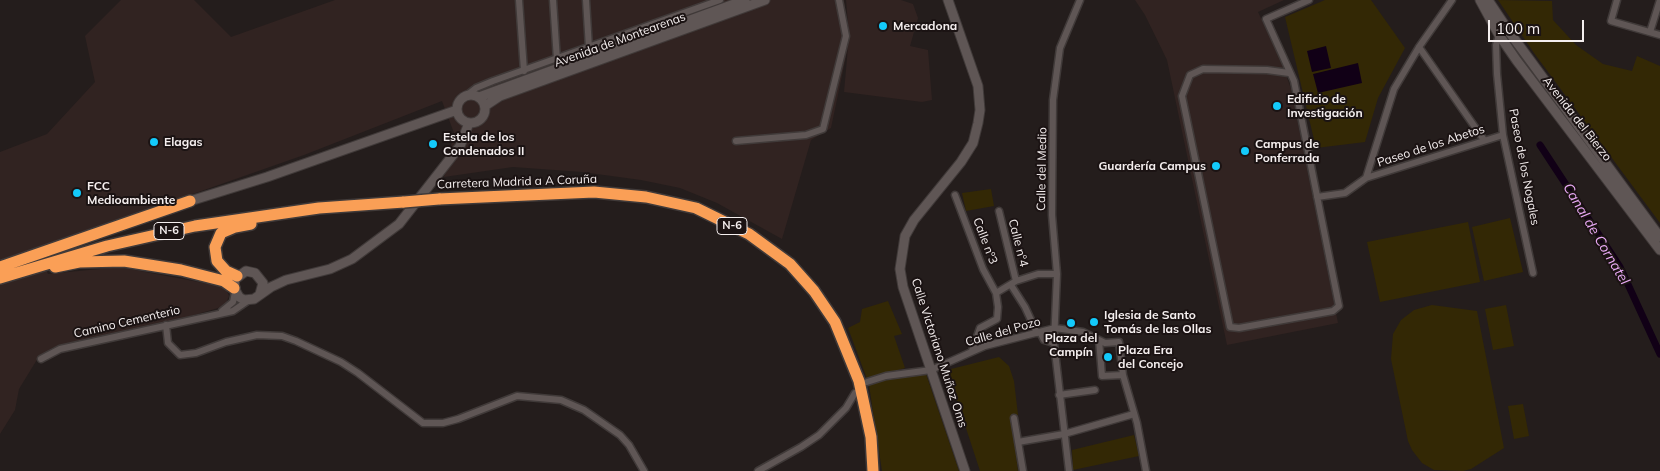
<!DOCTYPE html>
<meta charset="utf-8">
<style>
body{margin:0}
#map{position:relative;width:1660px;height:471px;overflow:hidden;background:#241d1c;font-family:Mulish,sans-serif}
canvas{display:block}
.scale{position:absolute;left:1488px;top:20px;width:96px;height:22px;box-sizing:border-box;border:2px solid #f5efef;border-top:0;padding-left:6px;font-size:15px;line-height:18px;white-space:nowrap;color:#f5efef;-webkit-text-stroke:4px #1b1313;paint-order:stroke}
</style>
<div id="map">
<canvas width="1660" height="471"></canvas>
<div class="scale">100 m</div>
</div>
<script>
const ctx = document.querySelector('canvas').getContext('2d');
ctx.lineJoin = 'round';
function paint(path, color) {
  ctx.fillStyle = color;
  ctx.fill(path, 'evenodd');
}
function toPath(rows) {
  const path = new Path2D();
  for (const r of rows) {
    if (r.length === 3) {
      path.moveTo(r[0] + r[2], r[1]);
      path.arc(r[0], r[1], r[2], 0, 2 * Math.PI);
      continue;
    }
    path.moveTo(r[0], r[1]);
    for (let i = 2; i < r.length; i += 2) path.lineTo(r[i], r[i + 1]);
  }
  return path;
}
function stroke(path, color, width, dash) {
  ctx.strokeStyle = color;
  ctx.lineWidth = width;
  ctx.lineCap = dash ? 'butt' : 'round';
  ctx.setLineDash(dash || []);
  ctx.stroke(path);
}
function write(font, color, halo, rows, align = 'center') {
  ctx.font = font + ' Mulish,sans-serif';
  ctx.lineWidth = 4;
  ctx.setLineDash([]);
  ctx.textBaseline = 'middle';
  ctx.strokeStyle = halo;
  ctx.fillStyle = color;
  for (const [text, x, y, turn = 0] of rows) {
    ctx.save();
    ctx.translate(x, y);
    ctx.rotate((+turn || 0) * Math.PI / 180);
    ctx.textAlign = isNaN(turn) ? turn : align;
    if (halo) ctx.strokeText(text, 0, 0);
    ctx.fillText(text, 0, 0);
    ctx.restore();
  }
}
const built = toPath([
 [121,0,194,0,231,37,335,0,844,0,849,36,846,0,901,0,913,4,918,18,910,46,928,50,932,100,922,102,844,92,848,47,831,128,811,140,782,239,717,203,680,188,641,180,582,172,513,167,444,177,454,133,442,101,304,155,36,249,48,274,119,267,225,287,229,296,225,306,160,325,52,348,38,358,19,389,15,410,0,434,0,152,47,134,95,82,85,36],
 [1135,0,1284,0,1258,12,1281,60,1291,89,1338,323,1227,345,1167,60,1145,15]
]);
const green = toPath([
 [1325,0,1371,0,1405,48,1378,98,1365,142,1316,148,1285,17],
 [1498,0,1552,1,1553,20,1576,45,1603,64,1632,71,1637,56,1660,66,1660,223,1534,53],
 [991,189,994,206,966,211,962,193],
 [1510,218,1523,272,1484,281,1472,227],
 [1468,222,1480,282,1380,302,1367,242],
 [888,301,902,334,894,336,905,368,867,379,848,328,860,322,862,309],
 [1432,305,1477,311,1504,448,1471,469,1463,471,1434,470,1422,463,1412,450,1408,441,1391,359,1393,334,1401,320,1414,310],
 [1506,305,1514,346,1493,350,1485,309],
 [999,357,1009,366,1014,381,1018,415,1011,417,1018,471,980,471,947,370],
 [925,371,959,471,882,471,869,385,892,376],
 [1523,404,1529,436,1514,439,1508,406],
 [1134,435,1139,456,1073,470,1072,450]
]);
const water = toPath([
 [1326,46,1331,68,1312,72,1307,51],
 [1358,63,1362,83,1318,93,1313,74]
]);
const canal = toPath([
 [1540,145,1620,267,1660,354]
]);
const street = toPath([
 [519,0,524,71],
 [553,0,557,60],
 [586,0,589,48],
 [1617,0,1611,21,1660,35],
 [1650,32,1660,0],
 [1499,35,1496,45,1497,74,1503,135,1533,273],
 [1419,47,1484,140],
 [1289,73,1267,70,1203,69,1190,75,1182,96,1230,327,1239,328,1333,311,1339,306,1294,81,1266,19,1309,0],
 [467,95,476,88,493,81,720,0],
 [736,141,806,135,823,129,846,36,839,0],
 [1366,178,1503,135],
 [955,195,983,269,996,293,998,307,997,319,980,328,972,351],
 [1317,197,1345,193,1366,178,1394,89,1419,47,1452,0],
 [999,211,1016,281],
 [1011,285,1025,307,1037,333],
 [996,293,1016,281,1038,274,1057,274],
 [222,311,233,302,235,292],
 [166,325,168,343,180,355,196,353,226,342,257,335,282,336,296,341,341,362,358,373,423,423,443,423,458,419,517,396,561,400,584,410,620,435,629,445,644,471],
 [1040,332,1044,340,1054,343],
 [41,359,60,349,233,311,249,300],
 [1123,375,1137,423,1146,471],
 [867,382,886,376,931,370,985,346,1055,328,1083,332,1105,343,1119,342,1123,375,1102,376,1099,340],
 [1059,395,1095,390],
 [1014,418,1023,471],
 [1018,442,1064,434,1134,414],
 [758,471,801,447,819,435,846,408,855,393],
 [1069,471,1054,343,1057,274,1052,215,1053,100,1060,48,1080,0]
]);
const secondary = toPath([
 [948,0,978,86,980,110,978,123,973,143,961,162,914,220,905,236,900,269,903,287,965,471],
 [1480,0,1499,35,1517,61,1660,250],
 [1488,0,1510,33,1660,237],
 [471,109,14],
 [479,97,745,0],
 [485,106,500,96,765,0],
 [190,201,267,177,457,110],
 [260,294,263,283,255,273,246,271,235,279,234,288,239,297,244,300,254,299,271,287,286,280,330,269,352,259,399,224,460,146,469,123]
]);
const highway = toPath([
 [439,199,594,192,646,197,696,208,749,234,790,264,814,291,835,322,859,381,871,437,873,471],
 [0,267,190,201],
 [55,267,79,262,124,261,181,270,224,281,234,288],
 [237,276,226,271,217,261,215,247,221,233,235,227,251,224],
 [0,278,107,246,195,226,319,208,404,202]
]);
const highwayBridge = toPath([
 [404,202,439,199]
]);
const markers = [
 [883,26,5,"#13cafb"],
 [1277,106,5,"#13cafb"],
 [154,142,5,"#13cafb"],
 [433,144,5,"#13cafb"],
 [1245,151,5,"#13cafb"],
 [1216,166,5,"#13cafb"],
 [77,193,5,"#13cafb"],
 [1094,322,5,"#13cafb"],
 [1071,323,5,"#13cafb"],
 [1108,357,5,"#13cafb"]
];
const shields = [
 [732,226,30],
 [169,231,30]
];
const shieldNames = [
 ["N-6",732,226],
 ["N-6",169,231]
];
const poiNames = [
 ["Mercadona",893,26],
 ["Edificio de",1287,99],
 ["Investigación",1287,113],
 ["Estela de los",443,137],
 ["Condenados II",443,151],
 ["Elagas",164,142],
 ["Campus de",1255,144],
 ["Ponferrada",1255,158],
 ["Guardería Campus",1206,166,"right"],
 ["FCC",87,186],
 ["Medioambiente",87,200],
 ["Iglesia de Santo",1104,315],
 ["Tomás de las Ollas",1104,329],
 ["Plaza del",1071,338,"center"],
 ["Campín",1071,352,"center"],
 ["Plaza Era",1118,350],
 ["del Concejo",1118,364]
];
const streetNames = [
 ["Avenida de Montearenas",620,40,-20],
 ["Avenida del Bierzo",1577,119,52],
 ["Paseo de los Abetos",1431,146,-18],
 ["Paseo de los Nogales",1524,167,79],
 ["Calle del Medio",1042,169,-89],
 ["Carretera Madrid a A Coruña",517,182,-2],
 ["Calle nº3",985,241,69],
 ["Calle nº4",1018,243,76],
 ["Camino Cementerio",127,322,-13],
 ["Calle del Pozo",1003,332,-16],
 ["Calle Victoriano Muñoz Oms",939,353,72]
];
const waterNames = [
 ["Canal de Cornatel",1596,234,59]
];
paint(built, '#312321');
paint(green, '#332805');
paint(water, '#110016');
stroke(canal, '#110016', 7);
stroke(street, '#403a39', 9);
stroke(secondary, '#403a39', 11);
stroke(highway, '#403a39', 14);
stroke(street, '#5f5655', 6);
stroke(secondary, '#5f5655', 9);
stroke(highway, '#fa9f56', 11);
stroke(highwayBridge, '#403a39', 14, []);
stroke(highwayBridge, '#fa9f56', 11);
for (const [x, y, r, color] of markers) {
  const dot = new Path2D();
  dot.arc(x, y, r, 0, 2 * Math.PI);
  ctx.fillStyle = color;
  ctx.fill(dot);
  stroke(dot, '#1b1313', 2);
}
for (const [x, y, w] of shields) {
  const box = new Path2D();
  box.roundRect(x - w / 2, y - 8.5, w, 17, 4);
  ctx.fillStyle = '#1b1313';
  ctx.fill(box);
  stroke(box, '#f5efef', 1);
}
write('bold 11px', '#f5efef', null, shieldNames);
write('bold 12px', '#f5efef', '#1b1313', poiNames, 'left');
write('12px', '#f5efef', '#1b1313', streetNames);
write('italic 14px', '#eaaaf6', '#1b1313', waterNames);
</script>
